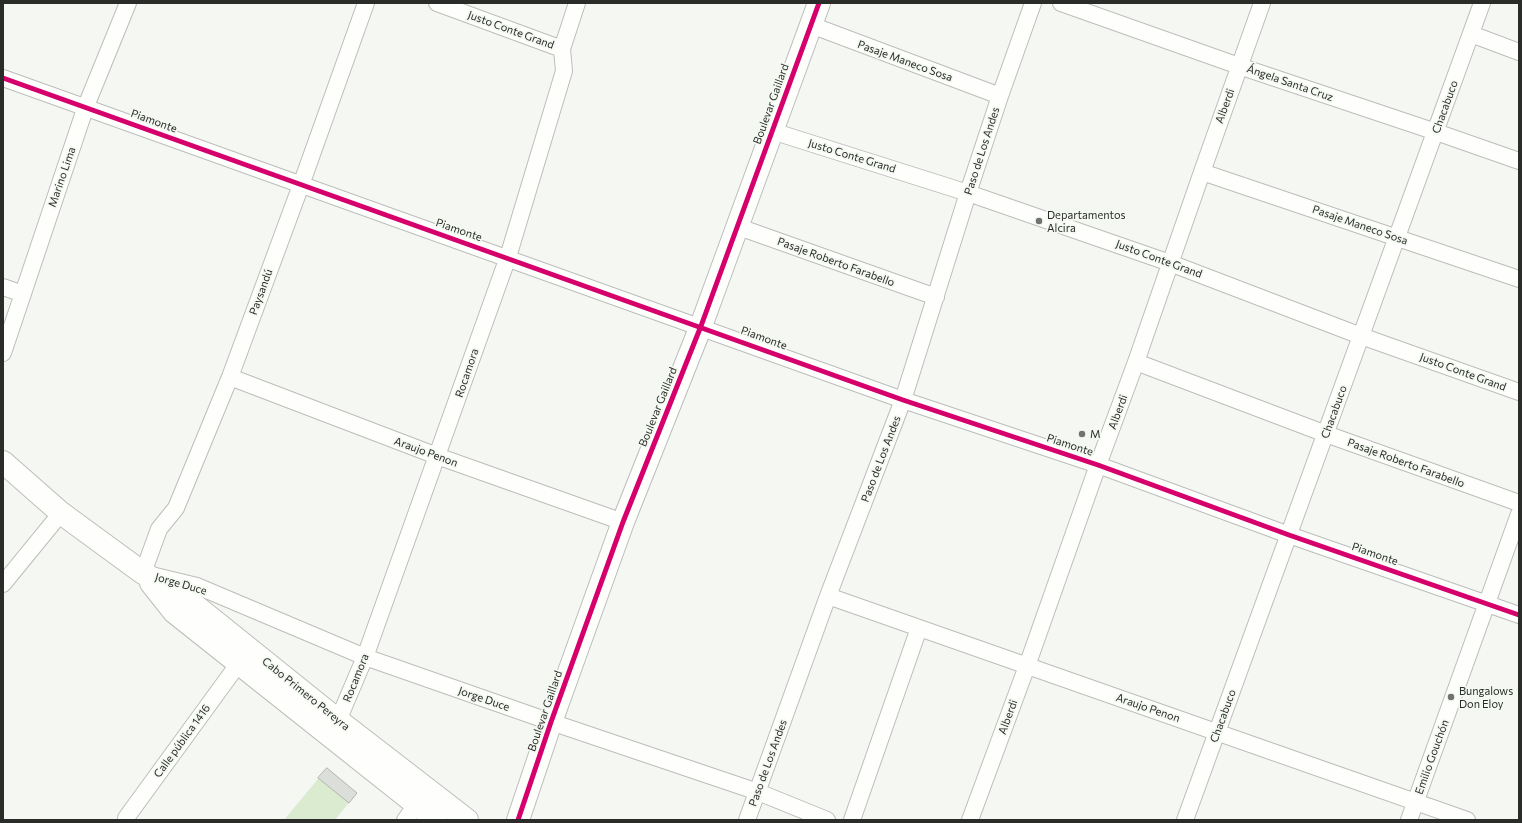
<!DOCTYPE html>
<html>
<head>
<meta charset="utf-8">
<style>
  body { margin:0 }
  #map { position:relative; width:1522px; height:823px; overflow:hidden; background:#f5f7f3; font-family:Commissioner,sans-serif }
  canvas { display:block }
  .frame { position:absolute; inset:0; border:4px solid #2a2c29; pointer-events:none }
</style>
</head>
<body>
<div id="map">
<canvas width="1522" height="823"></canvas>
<div class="frame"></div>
</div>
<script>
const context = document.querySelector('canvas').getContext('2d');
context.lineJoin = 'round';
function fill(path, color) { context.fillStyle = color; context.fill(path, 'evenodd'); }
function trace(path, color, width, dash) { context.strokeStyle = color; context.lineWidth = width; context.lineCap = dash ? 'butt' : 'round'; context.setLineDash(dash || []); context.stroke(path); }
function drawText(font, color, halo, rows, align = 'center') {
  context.font = font + ' Commissioner,sans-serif'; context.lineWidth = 3.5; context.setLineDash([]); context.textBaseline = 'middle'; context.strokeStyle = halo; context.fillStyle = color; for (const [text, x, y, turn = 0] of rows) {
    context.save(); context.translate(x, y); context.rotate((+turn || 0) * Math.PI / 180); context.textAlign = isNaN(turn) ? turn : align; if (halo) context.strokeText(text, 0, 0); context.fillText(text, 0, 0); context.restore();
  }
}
fill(new Path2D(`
  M327 768 357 793 335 820H284Z`), '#daebd0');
const building = new Path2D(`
  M327 768 357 793 349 803 318 778Z`);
fill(building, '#dcdeda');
trace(building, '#b2b4b0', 1);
const street = new Path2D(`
  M366 3 301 185 230 377 176 508 159 529 143 573 197 586 365 657 551 722 758 792 827 820
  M437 3 562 49
  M1061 3 1239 66 1436 132 1519 161
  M811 25 1000 96
  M1471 34 1519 52
  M3 78 903 400 1098 465 1289 535 1519 615
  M772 131 968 193 1170 263 1361 336 1519 392
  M1202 172 1519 279
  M736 226 936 297
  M3 287 23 294
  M3 353 86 106 128 3
  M1136 362 1326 434 1519 503
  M230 377 437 456 623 522
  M3 584 61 513
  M828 596 1467 820
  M334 730 365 657 508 257 564 71 562 49 577 3
  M126 820V818L239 663
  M405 820 416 805
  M747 820 828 596 903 400 968 193 1000 96 1033 3
  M852 820 919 628
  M970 820 1027 666 1098 465 1136 362 1202 172 1262 3
  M1185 820 1482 3
  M1409 820 1519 514`);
const secondary = new Path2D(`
  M3 462 61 513 143 573 186 598 339 721 467 820
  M151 583 174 612 436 820
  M518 820 551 722 623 522 701 326 819 3`);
trace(street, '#bcbeba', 18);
trace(secondary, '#bcbeba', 24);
trace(street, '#fefefd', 16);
trace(secondary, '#fefefd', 22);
trace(new Path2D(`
  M3 78 903 400 1098 465 1289 535 1519 615
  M518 820 551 722 623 522 701 326 819 3`), '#d6006c', 5);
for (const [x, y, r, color] of [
  [1039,221,4,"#717370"],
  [1082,434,4,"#717370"],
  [1451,697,4,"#717370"]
]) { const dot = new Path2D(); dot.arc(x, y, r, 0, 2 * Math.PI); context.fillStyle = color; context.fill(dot); trace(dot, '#f4f9f1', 1.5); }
drawText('11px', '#2a2c29', '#f4f9f1', [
  ["Justo Conte Grand",511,30,20],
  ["Pasaje Maneco Sosa",905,61,20],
  ["Ángela Santa Cruz",1290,83,19],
  ["Boulevar Gaillard",771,104,-70],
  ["Alberdi",1225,106,-70],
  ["Chacabuco",1445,107,-70],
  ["Piamonte",154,121,20],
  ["Paso de Los Andes",982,151,-72],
  ["Justo Conte Grand",852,156,17],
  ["Marino Lima",62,177,-71],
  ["Pasaje Maneco Sosa",1360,225,19],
  ["Piamonte",459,230,19],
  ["Justo Conte Grand",1159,259,20],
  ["Pasaje Roberto Farabello",836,262,20],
  ["Paysandú",261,292,-70],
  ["Piamonte",764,338,20],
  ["Justo Conte Grand",1463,372,20],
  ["Rocamora",467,373,-71],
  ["Boulevar Gaillard",658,407,-68],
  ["Alberdi",1118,412,-70],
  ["Chacabuco",1334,412,-70],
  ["Piamonte",1070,445,18],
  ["Araujo Penon",426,452,20],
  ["Paso de Los Andes",881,459,-69],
  ["Pasaje Roberto Farabello",1406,463,20],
  ["Piamonte",1375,554,19],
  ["Jorge Duce",181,584,16],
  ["Rocamora",356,678,-68],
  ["Cabo Primero Pereyra",306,694,39],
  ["Jorge Duce",484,699,19],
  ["Araujo Penon",1148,708,19],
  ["Boulevar Gaillard",545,711,-71],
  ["Chacabuco",1223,716,-70],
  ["Alberdi",1008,717,-70],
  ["Calle pública 1416",182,741,-54],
  ["Emilio Gouchón",1432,757,-70],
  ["Paso de Los Andes",768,763,-70]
]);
drawText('11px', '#2a2c29', '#f4f9f1', [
  ["Departamentos",1047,215],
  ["Alcira",1047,228],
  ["M",1090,434],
  ["Bungalows",1459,691],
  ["Don Eloy",1459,704]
], 'left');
</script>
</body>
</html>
